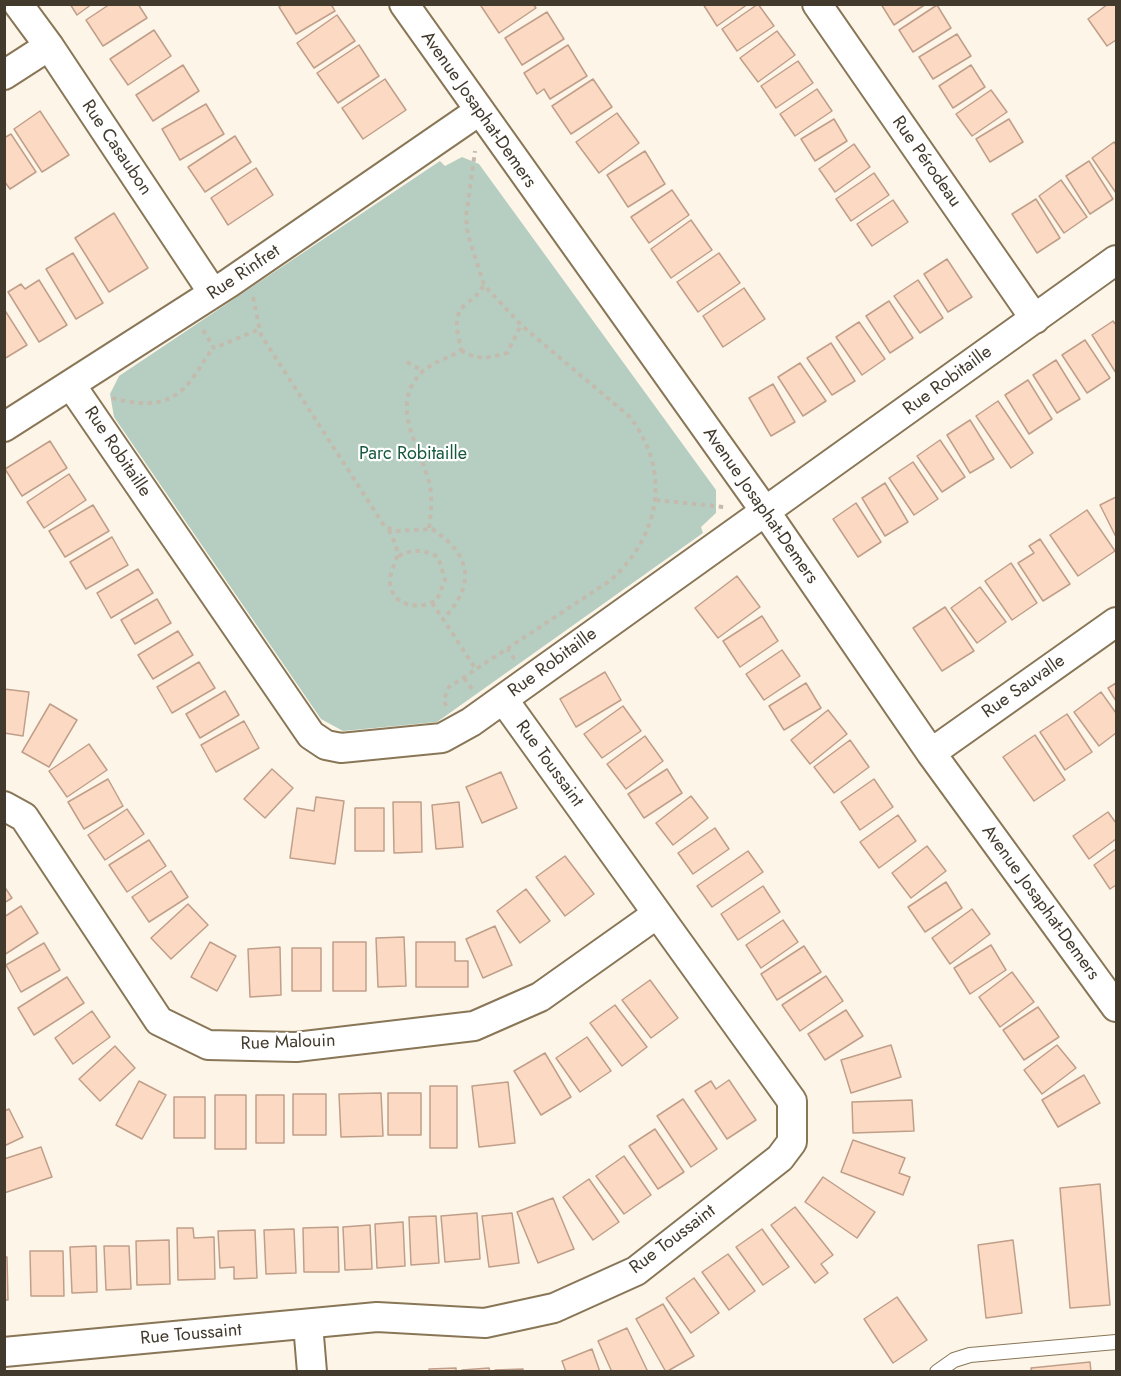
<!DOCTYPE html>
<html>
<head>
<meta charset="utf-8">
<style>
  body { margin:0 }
  #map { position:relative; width:1121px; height:1376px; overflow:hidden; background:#fdf5e7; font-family:Jost,sans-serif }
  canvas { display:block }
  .frame { position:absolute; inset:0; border:6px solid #423a2d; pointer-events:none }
</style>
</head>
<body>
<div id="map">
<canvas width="1121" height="1376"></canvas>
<div class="frame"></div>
</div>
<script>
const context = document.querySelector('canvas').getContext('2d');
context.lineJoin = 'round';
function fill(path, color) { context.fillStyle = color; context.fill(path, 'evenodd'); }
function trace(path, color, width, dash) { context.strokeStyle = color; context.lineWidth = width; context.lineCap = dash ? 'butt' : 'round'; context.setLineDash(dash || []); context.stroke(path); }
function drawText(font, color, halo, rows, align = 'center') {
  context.font = font + ' Jost,sans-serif'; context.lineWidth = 4.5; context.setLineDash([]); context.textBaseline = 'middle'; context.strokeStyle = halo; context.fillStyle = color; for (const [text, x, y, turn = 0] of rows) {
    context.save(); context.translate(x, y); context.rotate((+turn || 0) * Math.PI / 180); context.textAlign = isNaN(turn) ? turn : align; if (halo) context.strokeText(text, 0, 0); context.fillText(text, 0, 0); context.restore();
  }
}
fill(new Path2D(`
  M462 157 479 164 716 490V513L701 527 703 533 437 722 343 731 321 719 114 417 110 394 119 376 440 161 445 166Z`), '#b6cec1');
const building = new Path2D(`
  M70 4H92L77 15Z
  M110 4H138L147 18 103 46 86 20Z
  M283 4H331L335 11 296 34 279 7Z
  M483 4H533L536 8 499 33 481 6Z
  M703 4H748L717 26Z
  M758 4 774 26 737 51 722 29Z
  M881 4H926L894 25Z
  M1108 4H1116V40L1107 46 1088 19Z
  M937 5 951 28 913 52 899 30Z
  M547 12 564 39 522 65 505 38Z
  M337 15 355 41 314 68 297 43Z
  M154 30 171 56 128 85 110 59Z
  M777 31 795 55 758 82 740 58Z
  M957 34 971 56 933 79 919 57Z
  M359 45 379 76 338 103 317 73Z
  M568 45 587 76 550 99 544 89 537 94 524 73Z
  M798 61 813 83 776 108 761 86Z
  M183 65 199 91 153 121 136 95Z
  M971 65 985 87 953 108 939 86Z
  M385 79 406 110 363 139 342 108Z
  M593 79 612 107 571 134 552 106Z
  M817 89 832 111 795 136 780 114Z
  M991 90 1007 112 972 136 956 114Z
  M206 104 224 134 180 160 162 129Z
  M40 111 69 155 42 172 14 129Z
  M617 113 639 143 599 173 576 142Z
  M834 119 847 141 815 161 801 139Z
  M1009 119 1023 142 990 162 976 139Z
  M11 134 36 172 10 189 4 181V138Z
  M235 136 251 162 205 192 188 167Z
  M1114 142 1116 145V193L1092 158Z
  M854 144 870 167 835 192 819 169Z
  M645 151 665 184 628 207 607 175Z
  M1089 161 1113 199 1090 214 1066 176Z
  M256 168 273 195 228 225 211 198Z
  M874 173 889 195 851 221 836 199Z
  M1061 180 1087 217 1064 233 1039 196Z
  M672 190 689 215 649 243 631 217Z
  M1036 199 1060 238 1037 253 1012 214Z
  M893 200 908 222 872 246 857 224Z
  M114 213 148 268 109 292 75 238Z
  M691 220 712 250 671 278 651 249Z
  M73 253 103 303 76 319 46 269Z
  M719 253 740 283 698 312 677 282Z
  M947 259 972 297 948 312 924 274Z
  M39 280 67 325 39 342 8 292 21 284 25 289Z
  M918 280 943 318 920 333 894 296Z
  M744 288 765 319 723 347 703 316Z
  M889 301 913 338 890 353 866 316Z
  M4 309 27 345 4 359Z
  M1113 321 1116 325V373L1092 335Z
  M859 322 885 359 862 375 836 337Z
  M1085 340 1110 378 1087 393 1062 355Z
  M831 343 855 381 832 395 807 358Z
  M1056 360 1080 399 1057 413 1033 375Z
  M800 363 826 401 803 416 778 377Z
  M1028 380 1052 419 1029 434 1005 395Z
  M773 384 795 422 771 436 749 398Z
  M998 401 1033 453 1011 468 976 416Z
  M970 420 994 459 970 473 947 435Z
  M940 440 965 477 942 492 917 456Z
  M50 441 67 468 22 496 5 469Z
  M913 462 938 499 914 515 889 478Z
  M69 474 86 500 44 528 27 502Z
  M885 483 908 522 885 536 862 498Z
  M1116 497V537L1100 505Z
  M856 503 881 542 858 557 833 519Z
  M93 505 109 531 65 557 49 531Z
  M1087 510 1115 551 1078 576 1050 535Z
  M112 537 128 565 86 589 70 562Z
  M1040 539 1070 584 1043 601 1018 563 1034 553 1029 546Z
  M1011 563 1037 603 1012 620 985 581Z
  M138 569 153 593 111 618 97 593Z
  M737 576 760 607 718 638 695 608Z
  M980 587 1006 622 977 643 951 608Z
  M157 599 171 623 135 644 121 620Z
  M945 607 974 651 942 671 913 628Z
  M762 616 778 641 740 667 723 641Z
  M178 631 193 655 153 679 138 655Z
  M782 650 800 676 764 700 746 674Z
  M199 662 215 688 172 713 157 687Z
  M605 672 621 700 576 727 560 699Z
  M806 683 821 708 784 730 769 706Z
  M1116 683V701L1108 688Z
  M4 689 29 692 23 736 4 733Z
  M225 691 239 715 200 738 186 714Z
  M1101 692 1116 713V733L1099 746 1074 712Z
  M50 704 77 720 49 767 22 752Z
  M623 706 641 731 602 758 584 734Z
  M828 710 847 734 810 764 791 740Z
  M1067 714 1092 752 1065 770 1040 732Z
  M244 721 259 748 216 772 201 745Z
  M1035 735 1065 780 1034 801 1003 757Z
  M645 736 663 761 626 789 607 764Z
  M850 740 869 767 834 793 814 767Z
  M89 744 107 770 67 797 49 771Z
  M272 769 293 788 265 818 244 799Z
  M667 769 682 793 644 818 628 794Z
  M501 772 517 808 482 823 466 787Z
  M108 779 123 806 84 829 68 802Z
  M874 779 893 807 860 830 841 802Z
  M691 796 708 818 673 845 656 823Z
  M316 797 344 801 335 864 290 858 297 808 314 811Z
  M393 802H421L422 852 394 853Z
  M459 802 463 847 436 849 432 805Z
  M355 808H384V851H355Z
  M127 809 144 834 105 860 88 835Z
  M1108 812 1116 823V839L1089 859 1073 836Z
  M898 815 916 841 879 868 860 842Z
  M715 828 729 849 693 874 678 853Z
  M149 840 166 866 127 892 109 865Z
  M927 846 946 871 911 898 892 873Z
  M1116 849V885L1110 889 1094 865Z
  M748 851 763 872 712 907 697 886Z
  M565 856 594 894 565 916 536 877Z
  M171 871 188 897 149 922 132 897Z
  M946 882 962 908 925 932 908 907Z
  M4 886 12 898 4 903Z
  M763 886 780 912 738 940 721 914Z
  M526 889 550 921 520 943 497 911Z
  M188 904 208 925 171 959 151 938Z
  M21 906 38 933 4 955V917Z
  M972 909 990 934 950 964 932 938Z
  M783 920 798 942 761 968 746 945Z
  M495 926 512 965 483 978 466 939Z
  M404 937 406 986 378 987 376 938Z
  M210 942 236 956 217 991 191 977Z
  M333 942H366V991H333Z
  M416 942H455V961H468V987H416Z
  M44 943 60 970 21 992 6 965Z
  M991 945 1006 970 970 994 954 968Z
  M804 946 821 972 777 1000 761 974Z
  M280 947 281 995 250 997 248 949Z
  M292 948H321V991H292Z
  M1012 972 1034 1002 1000 1027 979 997Z
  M826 976 843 1001 800 1031 782 1005Z
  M67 977 84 1003 34 1035 18 1008Z
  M650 980 678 1018 651 1038 622 1000Z
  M615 1005 647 1047 622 1066 590 1023Z
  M1038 1007 1059 1037 1024 1060 1003 1030Z
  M846 1010 863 1036 825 1060 808 1034Z
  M92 1011 110 1037 73 1064 55 1038Z
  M587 1037 611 1071 580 1092 556 1058Z
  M891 1045 901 1077 851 1093 841 1060Z
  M1057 1045 1076 1068 1042 1094 1024 1070Z
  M115 1046 135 1068 100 1101 79 1079Z
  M545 1053 571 1097 541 1115 514 1071Z
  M1084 1075 1100 1103 1058 1127 1042 1100Z
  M729 1080 756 1120 727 1139 695 1091 711 1081 716 1089Z
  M139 1081 166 1095 142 1139 116 1125Z
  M508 1082 515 1143 479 1147 472 1086Z
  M430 1086H457V1148H430Z
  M381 1093 383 1136 341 1137 339 1094Z
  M388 1093H421V1135H388Z
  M293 1094H326V1135H293Z
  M215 1095H246V1149H215Z
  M256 1095H284V1143H256Z
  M174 1097H205V1138H174Z
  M683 1099 717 1149 691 1167 657 1116Z
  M912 1100 914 1131 853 1133 852 1102Z
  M9 1109 23 1137 4 1146V1111Z
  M655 1129 684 1172 658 1189 629 1146Z
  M853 1140 905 1158 899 1173 910 1177 903 1195 841 1172Z
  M41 1147 52 1177 4 1193V1159Z
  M624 1156 651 1195 624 1214 596 1176Z
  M823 1177 875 1212 857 1238 805 1202Z
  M589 1179 619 1222 593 1240 563 1197Z
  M1100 1184 1110 1305 1070 1308 1060 1188Z
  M553 1198 574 1249 538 1263 517 1212Z
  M795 1207 833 1255 821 1264 828 1273 815 1283 771 1225Z
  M477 1213 480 1259 445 1262 441 1216Z
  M512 1213 519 1263 489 1267 482 1216Z
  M436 1216 439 1263 411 1265 409 1217Z
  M403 1222 405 1266 377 1268 375 1224Z
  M370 1225 372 1269 345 1270 343 1227Z
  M338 1227 339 1272H304L303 1228Z
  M177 1228H193L194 1238 214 1237 215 1279 178 1280Z
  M294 1229 296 1273 266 1274 264 1230Z
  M762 1229 789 1267 763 1285 736 1247Z
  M255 1230 257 1278 234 1279V1267L220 1268 218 1231Z
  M169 1240 170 1284 137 1285 136 1241Z
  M1013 1240 1022 1313 986 1318 978 1245Z
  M96 1246 97 1292 72 1293 70 1247Z
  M104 1246H129L131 1289 106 1290Z
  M30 1251H63L64 1296H31Z
  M728 1254 755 1291 729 1310 702 1272Z
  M4 1257H7L8 1300H4Z
  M694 1278 719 1313 691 1333 666 1298Z
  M897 1297 927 1340 893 1363 864 1319Z
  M663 1304 694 1356 666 1372 636 1319Z
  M627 1328 648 1372H612L598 1341Z
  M592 1349 600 1372H566L562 1361Z
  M1090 1362 1091 1372H1032L1031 1368Z
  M456 1368V1372H429V1369Z
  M489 1368 490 1372H462V1370Z
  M523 1369V1372H496L495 1370Z`);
fill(building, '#fcd9c2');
trace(building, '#c09f8a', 1.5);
const lane = new Path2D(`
  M937 1372 954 1360 970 1355 1116 1342`);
const street = new Path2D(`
  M18 4 49 46 213 293
  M404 4 765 511 931 753 1116 1007
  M817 4 1035 319
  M4 75 49 46
  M71 385 311 735 326 745 341 748 442 738 471 722 1116 260
  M4 427 229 283 479 111
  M931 753 1116 622
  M4 806 24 817 159 1021 208 1045 296 1047 474 1026 540 997 657 914
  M308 1324 312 1372
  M4 1352 377 1317 485 1323 554 1308 636 1271 780 1158 792 1142V1101L503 699`);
trace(lane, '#887657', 16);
trace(street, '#887657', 32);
trace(new Path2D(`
  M253 297 261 335 385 527 398 531 432 529C472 555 476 585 443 619L475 668
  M203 330 214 348 260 329
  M461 350C477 361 489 358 507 353L521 325
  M407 362 423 371
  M112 398C143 406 171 408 192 379 200 369 205 357 214 348
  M656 500 724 507
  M429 528C431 513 433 497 429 482 420 447 389 406 421 373 433 361 448 359 461 350 459 336 451 317 465 305 473 298 478 295 484 285
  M389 530C392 537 397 545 397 553 397 562 390 571 390 581 390 606 419 611 437 600L445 580 438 557C424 549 411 549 397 557
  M432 603 443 619
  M507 648 515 660
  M464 678 472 689
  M446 706 444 699 449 687 611 580C660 535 672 472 630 417L521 325 484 285 468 235 466 217 475 151`), '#c3bbae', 4, [4.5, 4.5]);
trace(lane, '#fff', 14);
trace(street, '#fff', 28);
drawText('18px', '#423a2d', '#fff', [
  ["Avenue Josaphat-Demers",478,110,55],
  ["Rue Casaubon",116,148,56],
  ["Rue Pérodeau",926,162,55],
  ["Rue Rinfret",244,273,-34],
  ["Rue Robitaille",948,381,-36],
  ["Rue Robitaille",117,452,56],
  ["Avenue Josaphat-Demers",760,506,55],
  ["Rue Robitaille",553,663,-36],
  ["Rue Sauvalle",1024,687,-35],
  ["Rue Toussaint",549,764,54],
  ["Avenue Josaphat-Demers",1040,903,54],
  ["Rue Malouin",288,1043,-2],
  ["Rue Toussaint",673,1240,-37],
  ["Rue Toussaint",191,1335,-5]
]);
drawText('18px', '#16593e', '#fff', [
  ["Parc Robitaille",413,455]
]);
</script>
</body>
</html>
